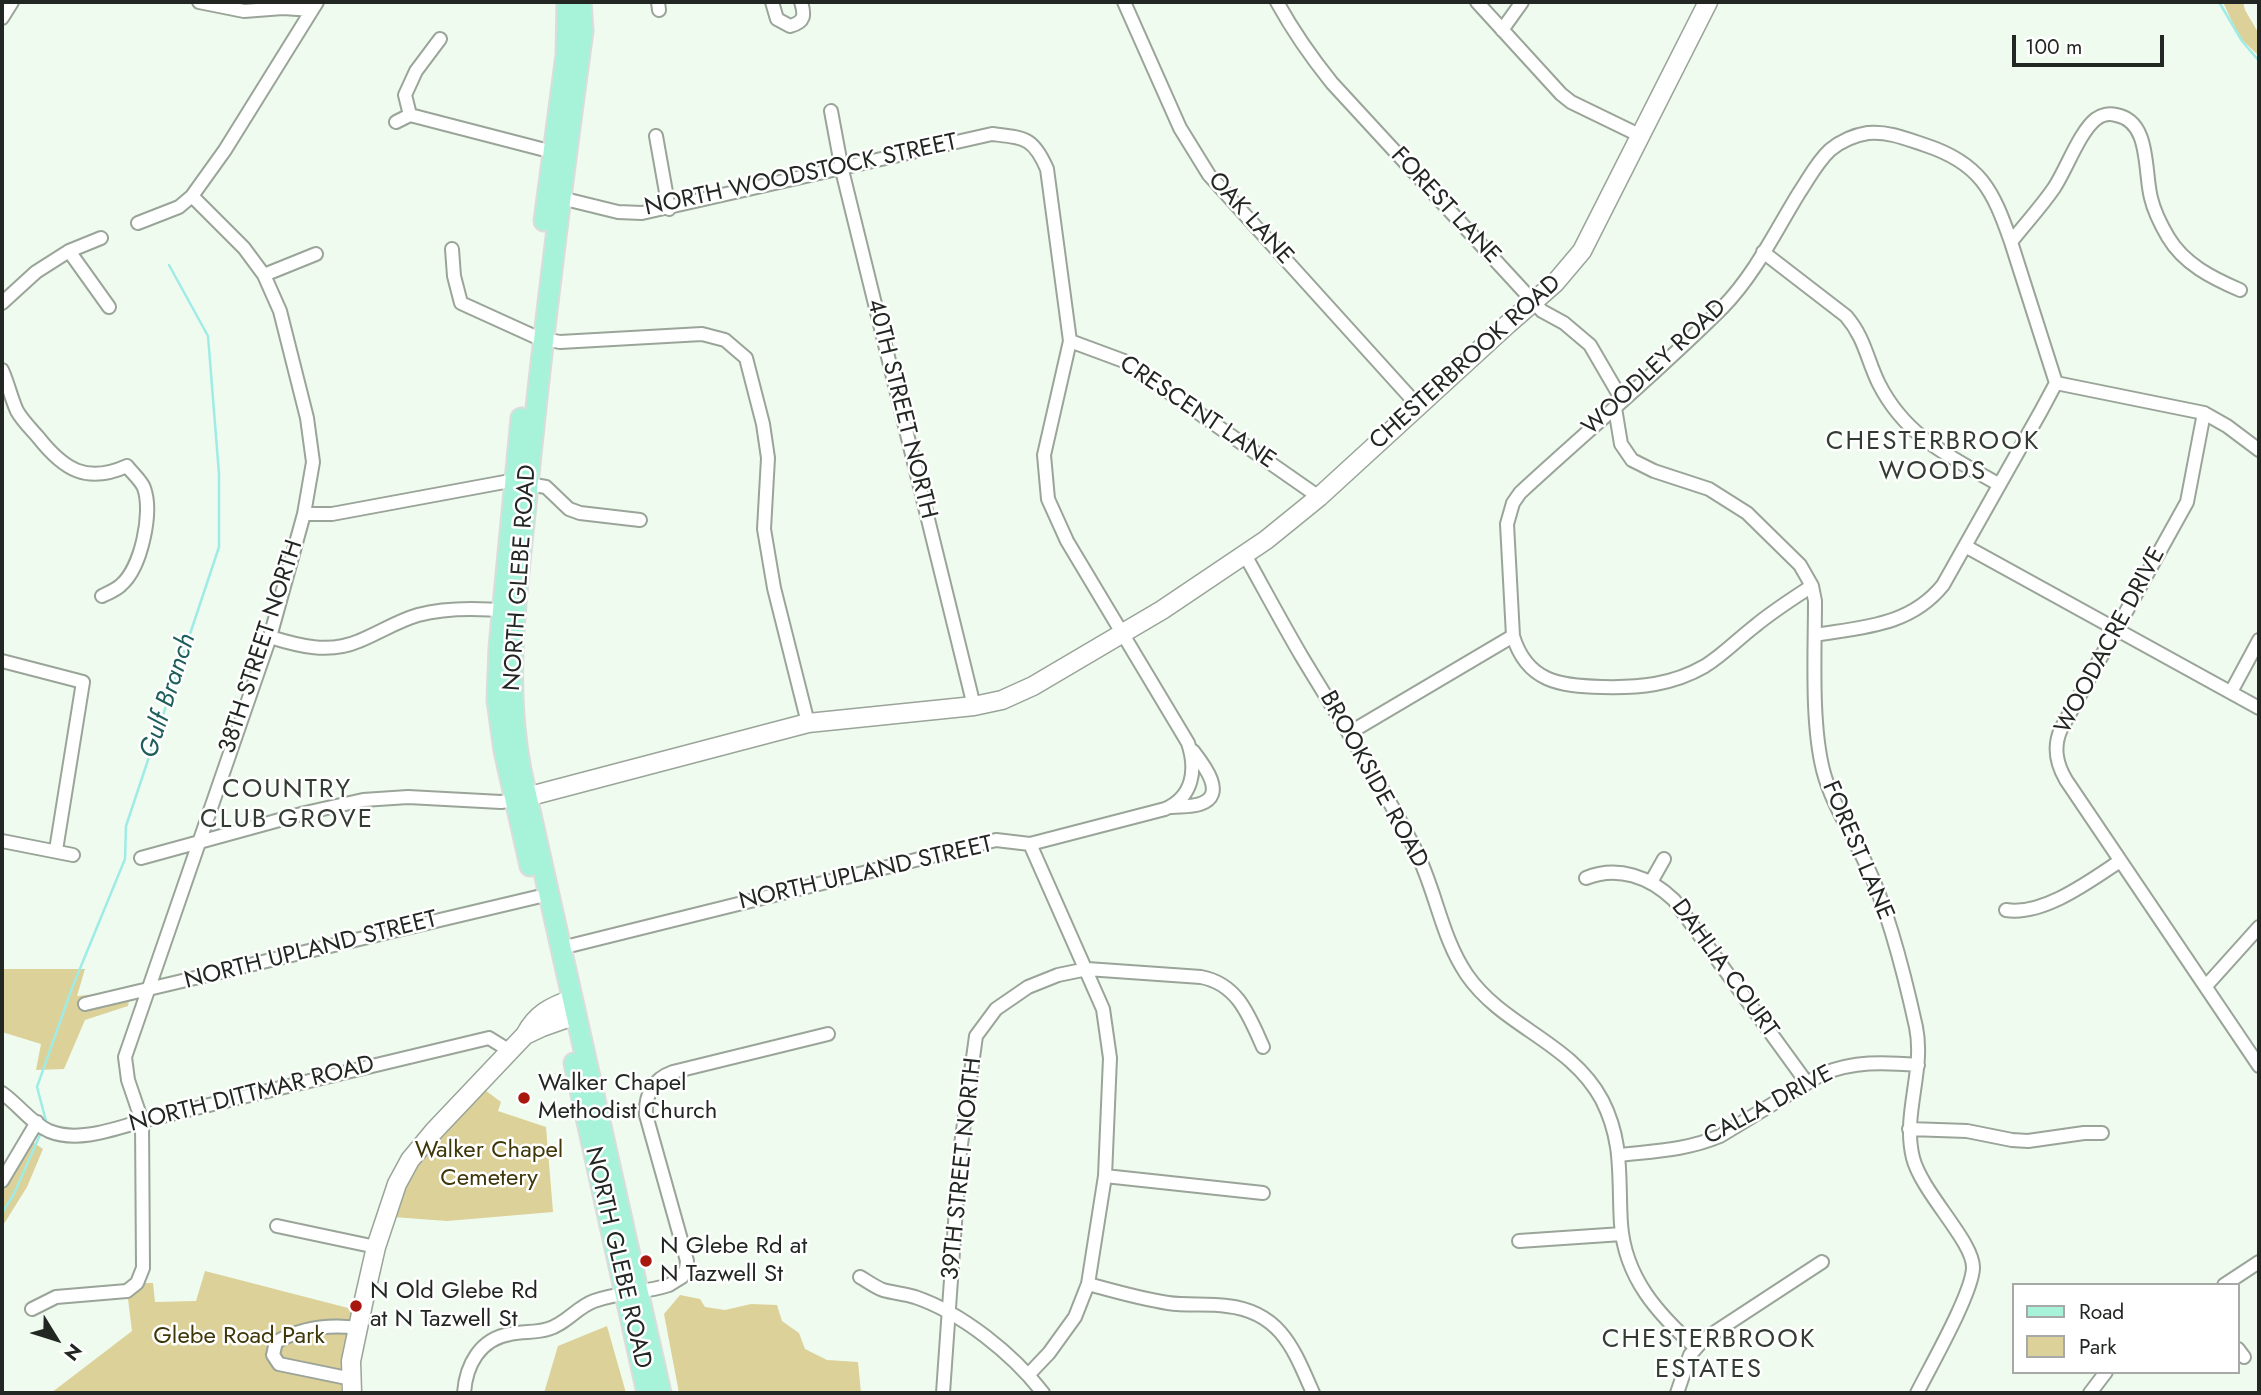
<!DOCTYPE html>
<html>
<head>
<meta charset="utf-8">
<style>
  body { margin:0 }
  #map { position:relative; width:2261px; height:1395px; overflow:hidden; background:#effbef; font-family:Jost,sans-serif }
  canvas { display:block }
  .frame { position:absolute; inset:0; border:4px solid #232723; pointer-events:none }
  .legend { position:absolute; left:2012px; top:1283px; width:228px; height:91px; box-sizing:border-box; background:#fff; border:2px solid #a7a9a7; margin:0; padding:9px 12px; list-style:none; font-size:21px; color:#232723 }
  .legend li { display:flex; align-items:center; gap:14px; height:35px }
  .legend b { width:35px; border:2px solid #a7a9a7 }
  .north { position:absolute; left:21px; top:1304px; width:70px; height:70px; -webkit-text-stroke:5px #fff; paint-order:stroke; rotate:128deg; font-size:19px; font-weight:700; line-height:28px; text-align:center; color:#232723 }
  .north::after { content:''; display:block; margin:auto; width:24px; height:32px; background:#232723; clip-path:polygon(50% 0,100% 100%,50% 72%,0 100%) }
  .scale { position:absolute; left:2012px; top:35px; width:152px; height:32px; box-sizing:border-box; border:4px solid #232723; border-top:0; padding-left:9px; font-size:21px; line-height:24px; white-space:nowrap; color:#232723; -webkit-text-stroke:5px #fff; paint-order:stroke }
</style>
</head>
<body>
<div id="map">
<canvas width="2261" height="1395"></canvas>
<div class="frame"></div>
<ul class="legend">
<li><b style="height:9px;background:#a7f3d9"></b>Road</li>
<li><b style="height:19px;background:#dcd199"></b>Park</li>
</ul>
<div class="north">N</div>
<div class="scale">100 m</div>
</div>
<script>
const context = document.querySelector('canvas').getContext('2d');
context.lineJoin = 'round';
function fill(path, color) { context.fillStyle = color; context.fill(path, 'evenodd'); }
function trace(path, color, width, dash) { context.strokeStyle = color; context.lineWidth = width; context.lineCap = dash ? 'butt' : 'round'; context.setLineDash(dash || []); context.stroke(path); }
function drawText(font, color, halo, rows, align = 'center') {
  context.font = font + ' Jost,sans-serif'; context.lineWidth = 5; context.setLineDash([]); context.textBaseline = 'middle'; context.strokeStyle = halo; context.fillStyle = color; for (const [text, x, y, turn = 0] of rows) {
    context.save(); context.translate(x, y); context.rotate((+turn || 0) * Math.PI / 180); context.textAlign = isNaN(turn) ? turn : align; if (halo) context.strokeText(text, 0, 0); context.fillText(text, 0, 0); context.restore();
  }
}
fill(new Path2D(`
  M2223 2H2243L2245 10 2259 34V56L2239 37Z
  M2 969H85L77 996 131 991 128 1006 85 1020 64 1069 36 1070 41 1044 2 1032Z
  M485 1090 501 1102 498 1111 546 1127 553 1212 447 1221 393 1217 407 1180 424 1156Z
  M27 1138 43 1149 27 1187 2 1227V1181Z
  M205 1271 352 1309 341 1359V1393H51L132 1331 127 1291 137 1283H153L155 1302 196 1301Z
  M680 1295 700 1299 705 1307 725 1310 751 1304 777 1305 782 1321 799 1333 805 1349 827 1360 858 1362 861 1393H679L664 1314Z
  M607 1326 626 1393H544L558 1346Z`), '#dcd199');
trace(new Path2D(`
  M2219 2 2242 41 2259 61
  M46 1121 37 1087 72 988 125 859 126 826 219 547V474L208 336 169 265
  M2 1213 13 1196 40 1135`), '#9fece7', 2.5);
const street = new Path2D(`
  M199 2 244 11 283 8 312 10
  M658 2 659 10
  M772 2 777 19 790 26C805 22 805 15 801 2
  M1124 2 1180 128 1209 175 1419 407
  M1277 2C1293 31 1311 57 1332 83L1542 311 1564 323 1590 345 1622 400
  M1477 2 1561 94 1571 102 1639 135
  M2 18 12 2
  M1502 30 1522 2
  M440 39 416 71 405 95 410 115 553 152
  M831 111 842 170 974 706
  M396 122 410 115
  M656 136 669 209
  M561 198 618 212 642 213 992 134C1025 138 1033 137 1047 169L1070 341 1044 455 1048 499 1067 541 1188 743C1197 770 1193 797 1165 809L1030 844 996 840 561 948
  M138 223 179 207 192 196 225 150 317 2
  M452 249 454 276 461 303 538 338 560 342 702 334 725 340 746 358 763 424 768 458 764 529 774 588 808 723
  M69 251 109 307
  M1763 252 1846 316C1865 338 1867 360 1879 384 1906 437 1949 456 1998 484
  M264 275 316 254
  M2 303 36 272 69 251 101 238
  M1070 341 1124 361 1319 497
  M2 370C8 383 11 398 17 411 22 420 31 429 38 437 64 470 87 484 127 466 132 473 141 480 144 488 153 513 141 568 121 585 116 590 108 593 102 596
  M2056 383 2204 413 2227 426 2259 450
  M1615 408 1621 444 1632 460 1654 471 1709 489 1747 513 1800 565 1812 586 1815 601C1815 652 1811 722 1823 770 1832 805 1852 833 1867 866 1889 912 1905 977 1916 1027 1925 1071 1902 1114 1913 1158 1922 1193 1974 1242 1973 1268 1972 1294 1930 1367 1917 1393
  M2204 413 2187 502 2061 729C2053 747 2056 763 2066 780L2259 1066
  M304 514H332L510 481 546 487 569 509 580 513 640 520
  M1965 546 2259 708
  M1245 555C1264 589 1282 623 1302 657 1340 720 1381 783 1415 849 1436 890 1441 937 1467 975 1504 1028 1570 1041 1602 1100 1624 1143 1618 1179 1621 1224 1625 1278 1658 1314 1696 1348
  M1815 635C1863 627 1910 626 1943 585L2041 411 2056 383 2011 242C2025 224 2041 207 2054 188 2066 170 2080 131 2096 119 2101 115 2109 113 2116 115 2151 121 2144 172 2151 198 2154 211 2161 225 2168 237 2184 264 2212 278 2240 290
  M1513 636C1527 682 1560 686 1602 687 1639 688 1672 685 1705 666 1723 655 1738 639 1755 626 1773 611 1792 599 1812 586
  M270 637C299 646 329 654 359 641 379 633 397 621 418 615 448 607 479 608 509 611
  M2 661 83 682 56 850
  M2231 692 2259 640
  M1349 733 1513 636 1507 524 1513 503 1520 493C1587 431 1658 372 1723 307 1755 274 1775 232 1799 193 1809 178 1817 162 1830 150 1841 141 1855 135 1868 133 1888 131 1907 139 1925 145 1980 163 1993 190 2011 242
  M1171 807C1180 806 1191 807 1200 804 1228 795 1203 764 1193 751
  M2 841 73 855
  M141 858 305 813 363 800 408 797 501 802 515 800
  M1586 878C1618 865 1650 877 1674 900L1807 1083
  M1651 882 1664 859
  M2006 910C2043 916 2090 881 2120 861
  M2206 986 2259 927
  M85 1004 537 897
  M2 1093C18 1104 31 1123 49 1131 78 1143 114 1129 142 1121L489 1038 510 1051
  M1909 1129 1967 1131 2012 1140 2028 1141 2084 1133H2102
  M1620 1155C1655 1151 1687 1150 1720 1136L1822 1074C1854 1061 1883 1062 1918 1065
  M1105 1176 1263 1193
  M2 1181 37 1122
  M277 1226 376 1247
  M1519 1241 1622 1234
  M860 1277C867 1281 875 1287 883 1290 894 1293 905 1294 915 1297 962 1313 1013 1354 1043 1393
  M1088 1284C1114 1291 1141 1299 1168 1303 1187 1306 1208 1303 1227 1306 1281 1312 1294 1350 1313 1393
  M2224 1285 2259 1262
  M32 1309 56 1297 127 1291 137 1283 143 1268 142 1121 128 1080 125 1057 270 637 304 514 313 462 307 418 280 311 264 275 244 248 192 196
  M2238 1349 2244 1357
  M1029 1374 1049 1353 1075 1317 1088 1284 1105 1176 1110 1058 1103 1009 1030 844
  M352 1379 279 1364 273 1355 276 1342C301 1328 330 1324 358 1328
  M464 1393C466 1365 480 1339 510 1334 523 1331 536 1333 548 1329 566 1324 577 1307 594 1301 618 1292 645 1293 669 1285L682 1277 686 1269 687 1261 646 1115C645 1095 653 1079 673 1072L828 1034
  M943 1393 960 1152 976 1036 996 1009 1028 987 1058 975 1087 969 1201 977C1238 984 1249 1016 1263 1047
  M1677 1393 1690 1355 1703 1340 1822 1262
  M2090 1393 2106 1372`);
const secondary = new Path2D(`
  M515 800 808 723 974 706 1002 700 1033 686 1162 610 1266 540 1319 497 1508 324 1555 283 1582 251 1708 2
  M525 1035 542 1027 576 1015
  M352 1393 351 1361 363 1304 376 1247 397 1184 410 1160 434 1131 525 1035C536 1014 550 1007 572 999`);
const primary = new Path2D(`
  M581 2 583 31C562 185 542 340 527 495 518 587 503 677 521 770L661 1393
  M544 221 566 55 567 2
  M521 418 499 647 497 700 504 751 530 866
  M574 1063 647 1393`);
trace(street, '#9aa499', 16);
trace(secondary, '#9aa499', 21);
trace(primary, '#dcdcdc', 23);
trace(street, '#fff', 12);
trace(secondary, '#fff', 18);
trace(primary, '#a7f3d9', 19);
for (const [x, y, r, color] of [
  [524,1098,7,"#a9180e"],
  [646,1261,7,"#a9180e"],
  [356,1306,7,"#a9180e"]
]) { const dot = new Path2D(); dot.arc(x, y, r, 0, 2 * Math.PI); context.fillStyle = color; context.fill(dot); trace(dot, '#fff', 2.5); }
drawText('24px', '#232723', '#fff', [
  ["NORTH WOODSTOCK STREET",801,176,-12],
  ["FOREST LANE",1445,206,47],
  ["OAK LANE",1250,219,48],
  ["CHESTERBROOK ROAD",1466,363,-42],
  ["WOODLEY ROAD",1655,368,-43],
  ["40TH STREET NORTH",901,409,76],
  ["CRESCENT LANE",1197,413,34],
  ["NORTH GLEBE ROAD",521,578,-86],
  ["WOODACRE DRIVE",2111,641,-62],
  ["38TH STREET NORTH",262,647,-72],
  ["BROOKSIDE ROAD",1373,780,61],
  ["FOREST LANE",1857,851,67],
  ["NORTH UPLAND STREET",866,874,-13],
  ["NORTH UPLAND STREET",311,951,-14],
  ["DAHLIA COURT",1724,969,54],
  ["NORTH DITTMAR ROAD",252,1095,-14],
  ["CALLA DRIVE",1769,1106,-28],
  ["39TH STREET NORTH",963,1169,-84],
  ["NORTH GLEBE ROAD",617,1258,77]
]);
drawText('24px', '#232723', '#fff', [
  ["Walker Chapel",538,1084],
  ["Methodist Church",538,1112],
  ["N Glebe Rd at",660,1247],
  ["N Tazwell St",660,1275],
  ["N Old Glebe Rd",370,1292],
  ["at N Tazwell St",370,1320]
], 'left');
drawText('24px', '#3f3708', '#fff', [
  ["Walker Chapel",489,1151],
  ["Cemetery",489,1179],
  ["Glebe Road Park",239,1337]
]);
context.letterSpacing = '2px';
drawText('26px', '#333c33', '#fff', [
  ["CHESTERBROOK",1933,443],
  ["WOODS",1933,473],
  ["COUNTRY",287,791],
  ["CLUB GROVE",287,821],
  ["CHESTERBROOK",1709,1341],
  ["ESTATES",1709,1371]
]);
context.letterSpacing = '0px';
drawText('italic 26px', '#1e5e5b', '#fff', [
  ["Gulf Branch",169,696,-72]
]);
</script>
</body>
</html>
